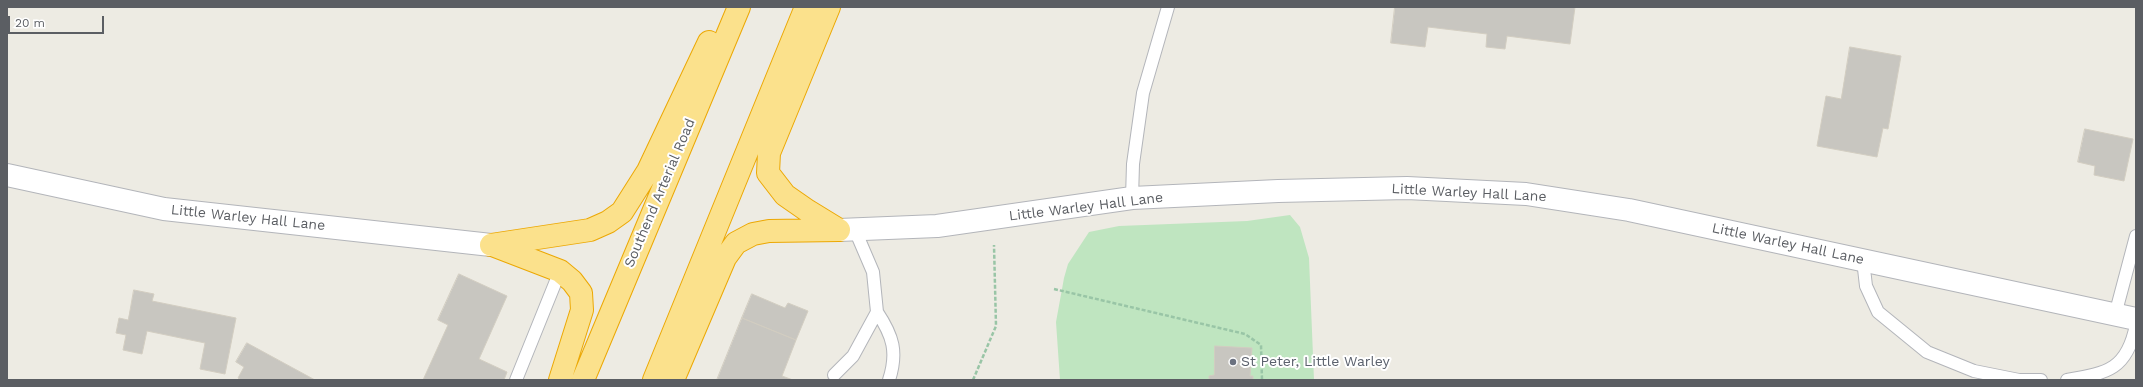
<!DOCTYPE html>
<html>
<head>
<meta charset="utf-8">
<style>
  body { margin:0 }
  #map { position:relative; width:2143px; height:387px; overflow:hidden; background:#edebe3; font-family:"Work Sans",sans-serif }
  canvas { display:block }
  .frame { position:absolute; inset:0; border:8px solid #5b5e63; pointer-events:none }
  .scale { position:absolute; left:8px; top:16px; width:96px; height:18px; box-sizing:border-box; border:2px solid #5b5e63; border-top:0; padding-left:5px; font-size:12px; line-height:14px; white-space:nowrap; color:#5b5e63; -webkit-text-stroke:3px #fff; paint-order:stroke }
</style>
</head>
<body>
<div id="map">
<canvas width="2143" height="387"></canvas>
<div class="frame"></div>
<div class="scale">20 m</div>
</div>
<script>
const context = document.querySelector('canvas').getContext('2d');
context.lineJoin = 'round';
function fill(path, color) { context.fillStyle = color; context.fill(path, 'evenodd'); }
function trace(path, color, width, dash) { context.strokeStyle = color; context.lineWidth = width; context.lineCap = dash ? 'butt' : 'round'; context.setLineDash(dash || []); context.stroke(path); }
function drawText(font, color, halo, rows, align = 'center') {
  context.font = font + ' "Work Sans",sans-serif'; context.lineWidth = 4; context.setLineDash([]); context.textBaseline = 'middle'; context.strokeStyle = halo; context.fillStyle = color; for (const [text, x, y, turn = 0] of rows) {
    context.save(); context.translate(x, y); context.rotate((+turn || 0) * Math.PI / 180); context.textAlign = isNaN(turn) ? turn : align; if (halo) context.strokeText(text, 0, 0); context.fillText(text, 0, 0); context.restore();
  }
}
fill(new Path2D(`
  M1290 215 1300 227 1309 258 1314 380H1060L1056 322 1064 278 1068 264 1089 232 1119 226 1247 221Z`), '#bfe5c0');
const building = new Path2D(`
  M1395 7H1575L1570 44 1507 36 1505 49 1486 47 1487 34 1428 27 1425 47 1391 43Z
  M1850 47 1901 56 1888 129 1883 128 1877 157 1817 146 1826 96 1841 99Z
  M2085 129 2133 139 2124 181 2094 175 2095 166 2078 162Z
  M459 274 507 296 479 359 507 372 504 380H423L448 325 438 320Z
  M134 290 154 294 152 301 236 318 225 374 200 369 205 343 147 331 142 354 123 350 126 335 116 333 119 318 128 320Z
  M752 294 785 308 788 303 808 311 796 340 742 318Z
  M742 318 796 340 782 376 793 380H717Z
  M247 343 315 380H241L238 378 244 367 236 362Z
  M1215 346 1252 348 1250 376H1253V380H1209V376L1214 375Z`);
fill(building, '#c8c6c0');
trace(building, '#d2cdc1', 1);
const lane = new Path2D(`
  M1132 198 1133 164 1143 93 1168 7
  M1863 260 1866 286 1878 312 1927 352 1974 371 2019 380H2041
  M877 312C893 336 898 352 889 380
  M2115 315 2136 236
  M834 375 853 356 877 312 873 272 855 230
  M516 380 560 271
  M2067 380C2107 373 2127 370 2136 325`);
const street = new Path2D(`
  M7 175 164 209 491 245
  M839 230 937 226 1132 198 1278 191 1407 188 1526 194 1629 210 2136 319`);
const highway = new Path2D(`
  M829 7 769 153 768 173 785 195 808 211 839 230
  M491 245 590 230 608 222 622 212 648 171 709 42
  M495 246 560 271 572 281 581 293 582 310 560 380
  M583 380 739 7
  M654 380 806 7
  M673 380 725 258 736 243 753 234 769 231 839 230`);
trace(lane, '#b3b5ba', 14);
trace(street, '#b3b5ba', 24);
trace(highway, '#eca804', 24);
trace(new Path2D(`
  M1054 289 1245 334 1261 345 1262 380
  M973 380 996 326 994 245`), '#99c5a6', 2.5, [4, 2]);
trace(lane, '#fff', 12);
trace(street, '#fff', 22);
trace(highway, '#fbe18c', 22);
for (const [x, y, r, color] of [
  [1233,362,4,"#6b7280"]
]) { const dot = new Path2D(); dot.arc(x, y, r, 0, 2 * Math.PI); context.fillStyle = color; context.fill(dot); trace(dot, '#fff', 1.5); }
drawText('14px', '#5b5e63', '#fff', [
  ["Southend Arterial Road",660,193,-67],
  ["Little Warley Hall Lane",1469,193,3],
  ["Little Warley Hall Lane",1086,207,-7],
  ["Little Warley Hall Lane",248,218,6],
  ["Little Warley Hall Lane",1788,244,12]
]);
drawText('14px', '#5b616d', '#fff', [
  ["St Peter, Little Warley",1241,362]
], 'left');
</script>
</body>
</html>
